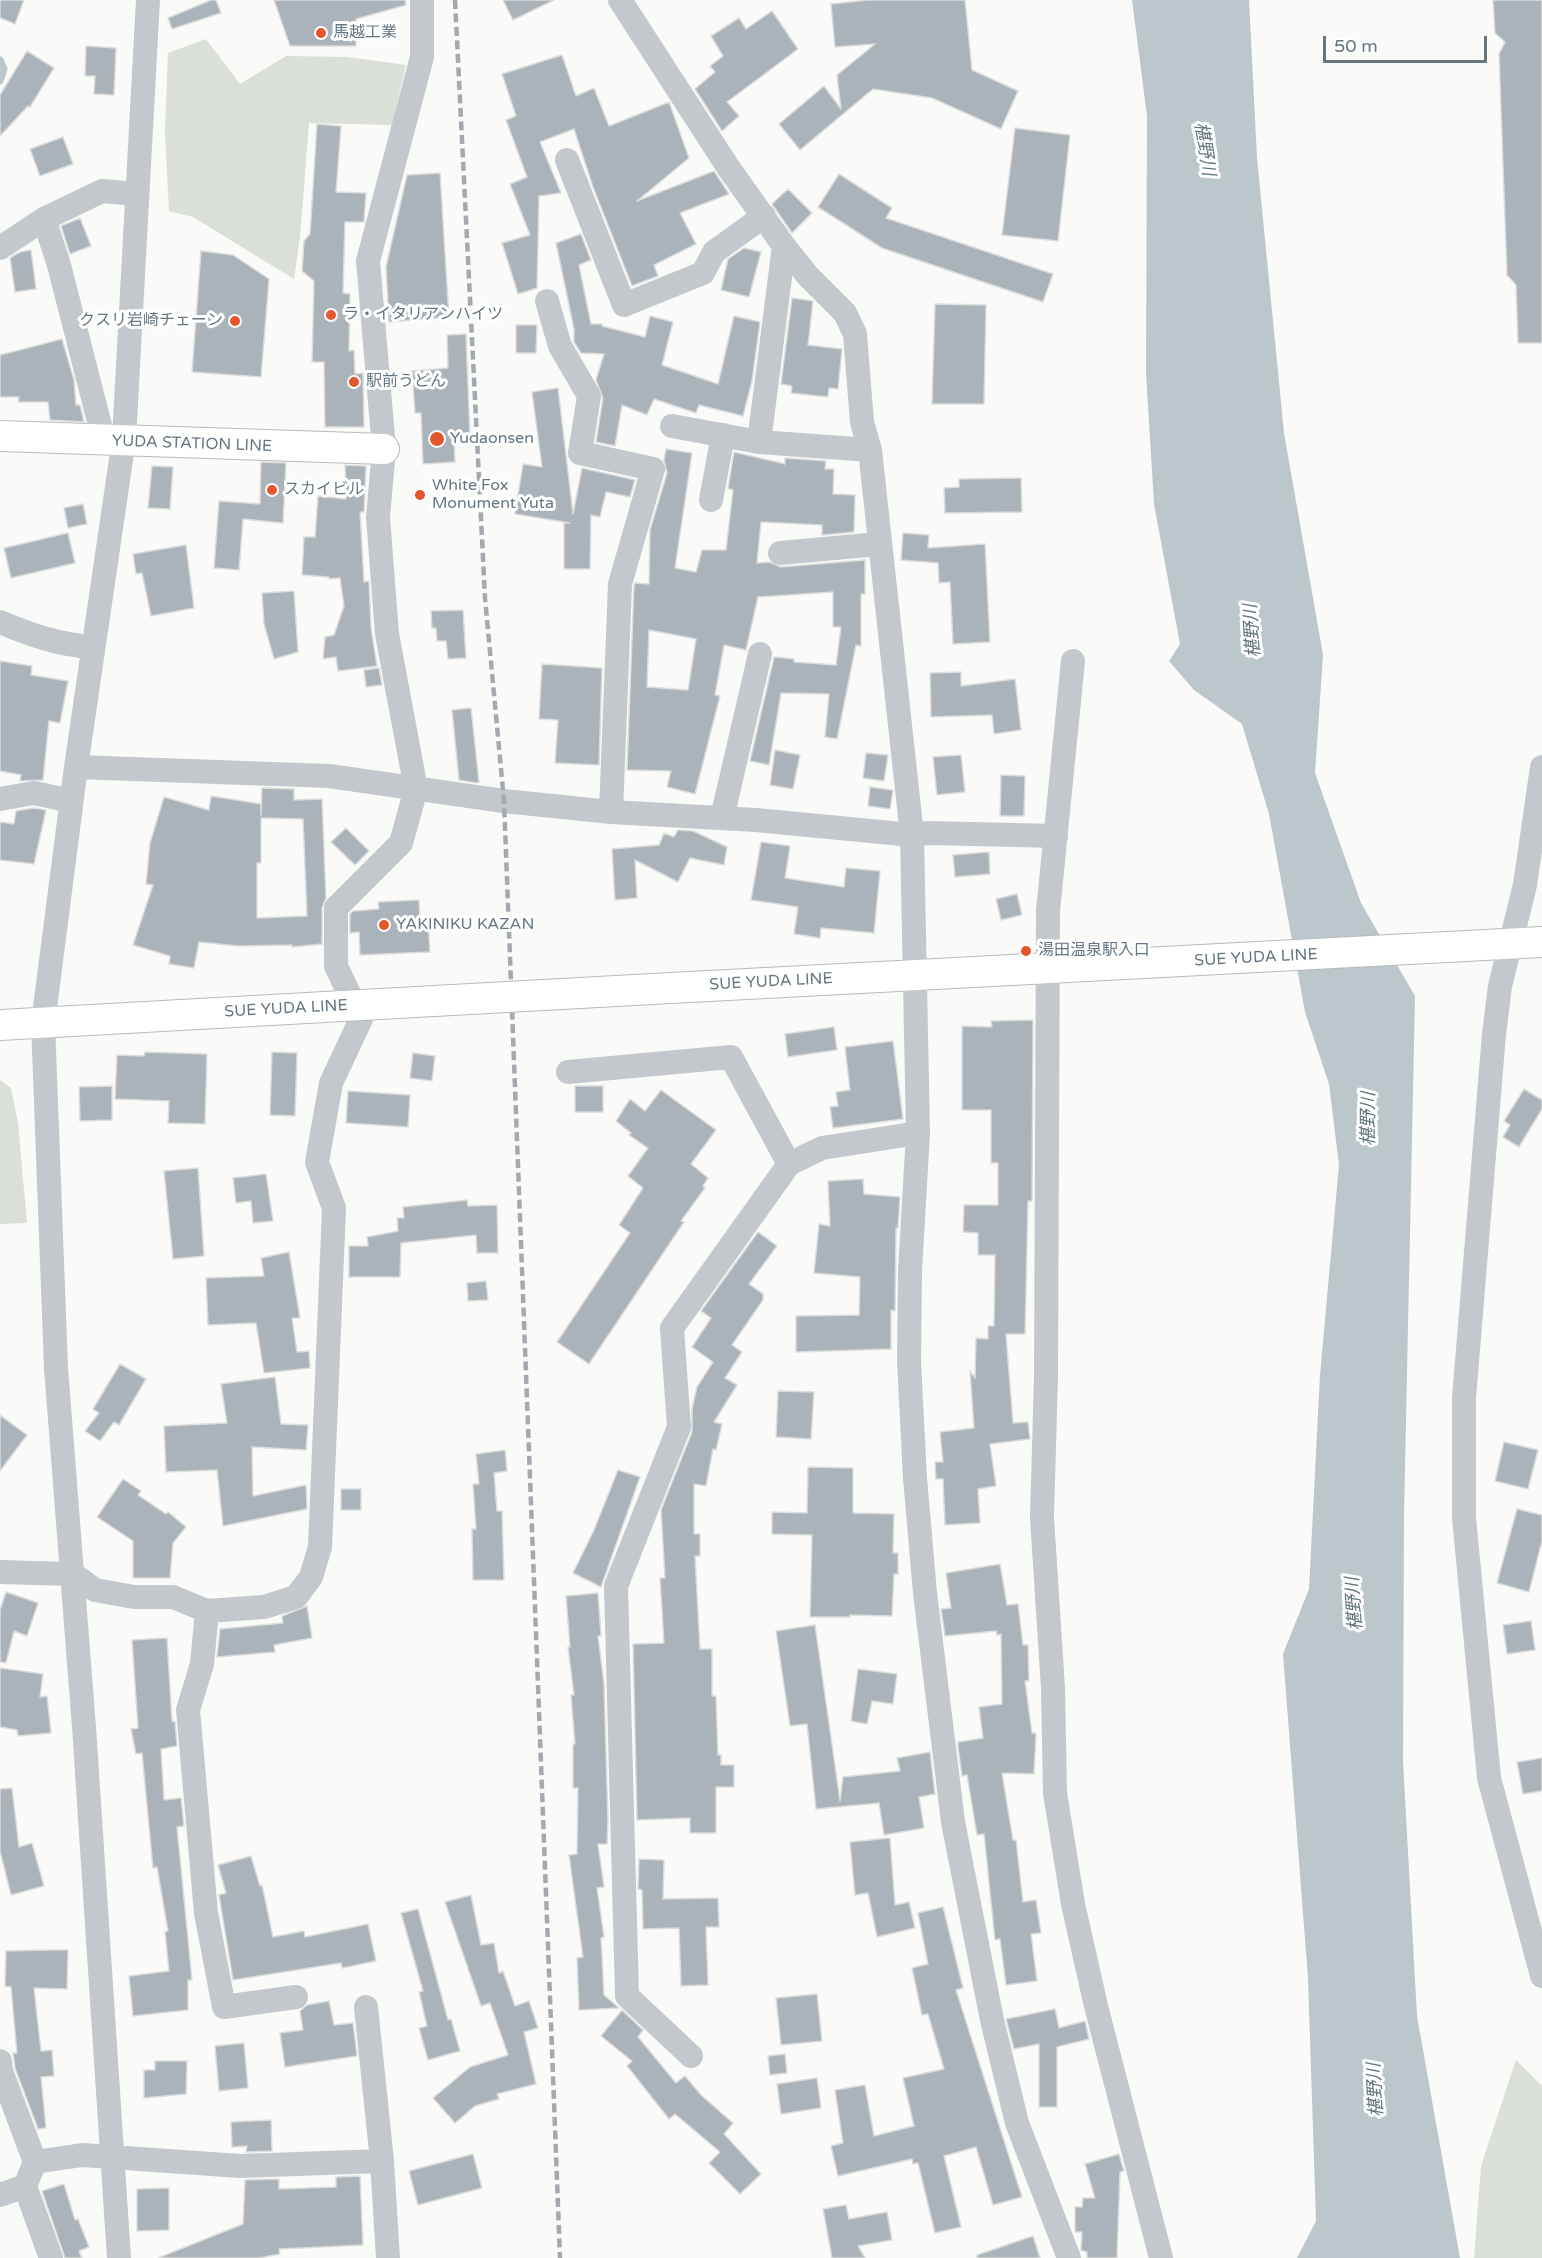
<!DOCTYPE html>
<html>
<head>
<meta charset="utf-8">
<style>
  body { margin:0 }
  #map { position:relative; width:1542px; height:2258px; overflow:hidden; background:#fafaf8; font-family:"Varela Round",sans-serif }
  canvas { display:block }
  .scale { position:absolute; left:1323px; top:36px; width:164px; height:27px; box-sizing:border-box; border:3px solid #657683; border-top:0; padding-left:8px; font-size:18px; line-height:21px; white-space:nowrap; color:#657683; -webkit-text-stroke:4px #fff; paint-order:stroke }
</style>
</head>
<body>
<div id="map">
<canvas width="1542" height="2258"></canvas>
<div class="scale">50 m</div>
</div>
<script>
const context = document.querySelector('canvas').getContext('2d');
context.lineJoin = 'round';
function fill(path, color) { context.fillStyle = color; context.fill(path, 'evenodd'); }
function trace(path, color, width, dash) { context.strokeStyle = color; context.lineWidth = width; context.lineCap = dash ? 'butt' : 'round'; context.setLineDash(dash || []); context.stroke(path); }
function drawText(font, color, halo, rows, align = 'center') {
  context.font = font + ' "Varela Round","Noto Sans JP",sans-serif'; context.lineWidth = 6; context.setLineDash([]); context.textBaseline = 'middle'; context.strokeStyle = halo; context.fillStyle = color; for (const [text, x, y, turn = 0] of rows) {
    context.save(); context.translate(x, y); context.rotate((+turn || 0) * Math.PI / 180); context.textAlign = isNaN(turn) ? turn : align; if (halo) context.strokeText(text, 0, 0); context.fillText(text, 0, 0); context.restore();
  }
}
fill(new Path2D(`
  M206 39 240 84 286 56 347 57 406 65 392 125 309 123 300 237 294 279 193 217 169 211 165 131 168 53Z
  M0 1080 11 1088 18 1123 27 1223 0 1224Z
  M1516 2060 1542 2086V2258H1474L1481 2166Z`), '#dadfd7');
fill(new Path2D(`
  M1132 0H1249L1257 158 1284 433 1323 655 1315 773 1361 903 1415 996 1404 1516 1403 1761 1417 2016 1460 2258H1297L1316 2221 1308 1978 1283 1654 1309 1589 1320 1375 1339 1165 1329 1084 1305 1012 1269 814 1242 724 1194 690 1169 661 1180 644 1154 504 1146 373 1147 116Z`), '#bbc7cb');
trace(new Path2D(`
  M0 60 4 69 0 81`), '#bbc7cb', 7);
const building = new Path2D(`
  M0 0H24L15 24 0 18Z
  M211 0H216L221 13 172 29 168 18Z
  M274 0H405L406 5 356 19V46H290Z
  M503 0H554L513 20Z
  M868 0H965L972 70 1018 91 1001 129 932 98 873 89 800 150 779 124 824 86 841 109 837 75 875 44 835 47 831 4Z
  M1493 0H1542V343H1518L1516 285 1507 275 1499 54 1505 42 1495 33Z
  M772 11 798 49 727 102 739 116 722 131 695 89 715 72 710 66 723 56 711 36 739 18 746 29Z
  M86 46 116 48 114 95 94 94 95 76H85Z
  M27 51 54 68 30 107 28 106 0 136V95Z
  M562 55 576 96 594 88 609 126 669 102 689 158 637 201 714 171 729 194 680 213 696 244 654 265 658 276 632 286 593 187 574 129 540 142 561 193 539 196 537 288 518 294 502 243 530 235 510 184 527 177 506 120 516 116 502 74Z
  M317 124 341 126 336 192 366 193 364 222H345L343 293 350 294 349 351 354 350 355 374 363 373 364 427H325L324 362H312L314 281 302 271 304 241 310 234Z
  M1015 128 1070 135 1058 241 1002 235Z
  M63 137 73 164 40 176 30 149Z
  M440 173 449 317 389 322 386 267 407 175Z
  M839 174 892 208 886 218 1053 274 1043 302 882 248 818 207Z
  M788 189 812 213 792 233 772 204Z
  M80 218 91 246 70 254 61 226Z
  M581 234 591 260 579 265 591 324H602V326L645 337 650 316 673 322 662 365 718 384 734 316 760 322 752 381 743 416 699 405 696 413 654 399 647 415 622 405 615 446 596 442 603 398 596 380 604 354 581 353 574 342V329L556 243Z
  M744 248 761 252 749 297 721 290 728 259Z
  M31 250 36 289 15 292 10 258 20 252Z
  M201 251 233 255 269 279 261 377 192 372Z
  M792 298 813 301 808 345 842 349 838 389 829 388 828 397 791 393 792 386 781 384Z
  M935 304 986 305 984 404H932Z
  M516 325H537L536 353H516Z
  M466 334 470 437 454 438 455 462 423 464 421 413H415L412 371 448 368 447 335Z
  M62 339 74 380 76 405H80L84 422 50 420 48 402H18L19 397H0V355Z
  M558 388 573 514 582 468 635 480 630 497 606 492 600 517 591 515 590 569H564V523H570L515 514 523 464 542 467 532 392Z
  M666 449 692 453 675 568 696 572 702 550H726L733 490 728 488 734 452 785 464V458L826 461 825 469H834L833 494 855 495 854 532 822 535V525L761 522 757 563 769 562 781 567 865 560V594H861V646L856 645 837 739 825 737 829 694 781 693 769 765 750 761 774 657 794 659V662L836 665 841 627H833V592L758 597 746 650 724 645 715 695 720 696 695 794 667 787 671 771 627 770 634 586 635 583 649 584 650 530 667 473 664 460ZM649 630 696 639 688 690 647 687Z
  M261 462 286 463 283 523 243 519 239 570 214 568 219 501 260 504Z
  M345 465 366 466 364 512H360L364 582 369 581 371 628 377 666 338 671 336 657 323 659 325 637 334 635 344 606 340 578 329 579V577L302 575 304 537H315L318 496 346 499Z
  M152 466 173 467 170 509 148 508Z
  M1021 478 1022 512 945 513 944 488 959 487V479Z
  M83 504 87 524 68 528 64 508Z
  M68 533 75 563 11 578 4 548Z
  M903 533 929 535 928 548 985 544 990 642 953 644 950 582 939 583 938 563 901 560Z
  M186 545 194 608 151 616 142 573 136 574 133 554Z
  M294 591 298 652 274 659 264 624 262 593Z
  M463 610 466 658 448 659 446 641H437L436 628H432L431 611Z
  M0 661 32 666 31 675 68 681 60 723 49 721 43 780 20 781 21 775 0 771Z
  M542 664 602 668 599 765 555 763 558 720 539 719Z
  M379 668 382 685 366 687 364 670Z
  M961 672V686L1015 679 1021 730 994 734 992 715 931 717 930 673Z
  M471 708 479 782 477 783 459 780 452 710Z
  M775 750 800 755 793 789 770 785Z
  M866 753 888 755 884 781 863 778Z
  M961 755 965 792 937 795 933 757Z
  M1001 775 1025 776 1024 816H1000Z
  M870 787 893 790 890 809 868 806Z
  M262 788 294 789V800L322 799 326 898 322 908V944L292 947V945L238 946 199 942 194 968 169 964 170 956 133 945 153 885 146 884 150 843 164 797 209 810 211 796 261 804V815ZM261 818 303 819 307 916 257 918V863H261Z
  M34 808 46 810 34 864 0 860V822L14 824 16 811Z
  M346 828 369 851 355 865 331 842Z
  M678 830 693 831 727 847 724 865 690 858 678 882 635 860 637 898 615 900 612 849 659 845 664 833 674 837Z
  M761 842 790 846 785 878 844 887 846 868 880 871 874 933 821 928 820 938 794 934 798 907 751 900Z
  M989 852 990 874 955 877 953 855Z
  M1017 894 1022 915 1001 920 996 899Z
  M419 900 420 922H428L430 952 360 955 359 932 350 933V914L353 911 379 909 378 902Z
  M1033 1020 1032 1201H1028L1025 1334H1006L1013 1423 1028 1422 1030 1439 990 1444 996 1486 978 1489 980 1523 945 1525 943 1479H936L935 1462H943L940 1432 974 1428 970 1371 975 1378 976 1338 988 1339V1326H994L995 1255H978V1233L963 1232 964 1205H998V1163H991V1110H962V1026L992 1027 991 1021Z
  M834 1027 837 1050 788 1057 785 1034Z
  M893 1041 903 1119 833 1128 830 1107 838 1106 836 1092 850 1090 845 1047Z
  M145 1052 207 1054 205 1124 168 1123 169 1101 115 1099 117 1055 144 1056Z
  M272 1052 297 1053 295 1116 270 1115Z
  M413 1053 435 1056 432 1081 410 1078Z
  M112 1086V1120L80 1121 79 1087Z
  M575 1086H603V1112H575Z
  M1524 1089 1542 1100V1109L1519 1147 1503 1137 1510 1125 1504 1121Z
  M661 1090 716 1130 691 1164 708 1178 703 1186 705 1188 681 1221 684 1222 589 1364 557 1342 630 1233 619 1225 643 1188 628 1176 648 1148 629 1135 631 1133 616 1121 630 1099 645 1111Z
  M348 1091 410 1095 408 1127 346 1123Z
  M198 1168 204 1256 173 1259 164 1171Z
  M266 1174 273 1221 253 1223 251 1201 236 1203 233 1178Z
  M863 1179 864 1194 900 1197 898 1228H896L895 1311 891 1310V1349L796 1352V1316L859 1315 860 1277 814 1273 819 1224 830 1226 828 1181Z
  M467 1200 468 1206 497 1205 498 1253H477L476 1235 401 1243 400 1277H349V1246H368L367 1237 398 1231 397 1218H404L403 1207Z
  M758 1232 777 1246 749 1284 763 1294V1300L732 1345 742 1352 725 1378 737 1385 714 1422 722 1424 716 1450 713 1449 706 1486 694 1484V1534H700V1556H695L700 1649H712V1696H716L718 1755H721V1765H734V1787H716V1833H690V1818L637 1820 633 1644 664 1643 660 1578H665L661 1510 692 1432V1409L697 1387 713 1362 692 1347 711 1318 701 1311Z
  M289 1252 300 1318H292L297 1352 309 1351 310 1368 264 1373 256 1323 208 1325 206 1278 264 1276 261 1258Z
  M486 1281 488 1300 468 1301 467 1283Z
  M120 1364 146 1379 119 1425 114 1422 100 1441 85 1431 99 1413 93 1409Z
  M275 1377 281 1424 308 1425 306 1450 252 1447 253 1496 306 1485 307 1509 223 1526 217 1470 166 1472 164 1426 227 1423 221 1384Z
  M778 1391 814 1392 811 1439 776 1437Z
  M0 1415 27 1435 0 1471Z
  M1504 1442 1538 1450 1528 1489 1495 1481Z
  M505 1450 507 1471 494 1473 497 1511H502L504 1580H473L472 1529H476L473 1484H479L476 1454Z
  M808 1467 853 1468V1513L894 1514 893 1553H898V1574H894L892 1616 850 1615V1617H810L812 1535 772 1534V1512L807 1513Z
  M618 1470 640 1477 601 1587 573 1573 594 1530Z
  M123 1479 141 1491 138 1495 166 1514 168 1512 186 1527 173 1543 170 1578H133V1541L97 1517Z
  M341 1489H361V1510H341Z
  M1517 1509 1542 1515V1541L1529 1592 1497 1583Z
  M1000 1564 1007 1605 1018 1604 1023 1645H1028L1029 1681H1025L1032 1733H1036L1034 1774 1002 1773 1013 1840H1016L1023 1902 1036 1900 1041 1933 1031 1934 1037 1981 1006 1985 1000 1939 995 1940 984 1834 977 1835 967 1775 962 1776 958 1747V1742L983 1738 979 1707 1002 1704 1001 1634 997 1635 996 1631 945 1636 941 1609 951 1608 946 1573Z
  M6 1592 38 1603 27 1636 14 1631 6 1663 0 1662V1610Z
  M598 1593 601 1636H598L604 1684 608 1821 607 1844H598L604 1887 597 1888 604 1937 601 1938 604 1995 619 2008 579 2010 577 1958 583 1957 569 1855 577 1854 578 1788H573V1744H575L571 1695H574L568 1647H570L566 1596Z
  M307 1606 312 1638 274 1645 275 1652 217 1657 220 1629 283 1623 282 1616Z
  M1531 1621 1535 1650 1507 1654 1503 1625Z
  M815 1625 840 1801 843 1777 900 1771 897 1758 930 1752 935 1794 919 1797 924 1828 884 1835 879 1803 816 1809 807 1724 790 1726 776 1631Z
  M167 1638 172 1721 175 1722 177 1746 161 1749 164 1800 181 1798 184 1826 177 1827 192 1980H188V2010L133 2016 129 1976 169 1971 165 1932 168 1931 157 1867 153 1868 142 1753 136 1754 131 1729 138 1728 132 1640Z
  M0 1668 43 1674 40 1697 47 1696 51 1733 18 1736 17 1730 0 1727Z
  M858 1669 897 1674 893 1704 872 1701 867 1724 851 1721Z
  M1542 1758V1791L1523 1794 1517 1762Z
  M12 1788 19 1847 32 1843 44 1886 11 1895 0 1851V1789Z
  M890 1838 895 1905 909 1902 915 1928 877 1937 868 1893 855 1895 850 1842Z
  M251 1856 260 1886 262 1885 273 1937 304 1931 305 1937 368 1924 376 1961 342 1968 341 1963 233 1980 219 1895 226 1893 218 1865Z
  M639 1859 664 1860 663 1899 718 1898 719 1927H706L708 1985 681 1986 679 1928 643 1929 642 1890 638 1889Z
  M471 1895 481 1945 494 1943 499 1973 503 1971 515 2006 529 2001 538 2028 524 2032 536 2084 497 2094 499 2099 475 2106 455 2123 433 2098 470 2067 508 2055 490 2003 481 2006 445 1902Z
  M943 1907 963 1988 956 1990 1022 2197 993 2205 976 2147 944 2156 961 2227 935 2233 918 2163 913 2164 912 2159 838 2176 831 2146 843 2143 835 2090 865 2085 874 2136 914 2126 903 2078 944 2069 928 2014 922 2015 912 1968 928 1964 918 1913Z
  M418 1909 448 2020 451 2019 460 2051 428 2060 419 2028 427 2026 419 1992 423 1991 401 1913Z
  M50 1950H68L67 1989 34 1988 41 2051 52 2050 54 2076 41 2077 46 2128 38 2129 15 2068 13 2053H17L11 1987 5 1986 6 1951Z
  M817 1994 822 2041 781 2045 776 1998Z
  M329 2001 334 2025 353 2023 357 2056 285 2067 280 2033 303 2030 300 2011 307 2005Z
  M1055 2009 1059 2028 1085 2021 1089 2039 1057 2047V2107H1039V2044L1014 2049 1006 2019Z
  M622 2010 643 2030 638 2037 676 2083 685 2076 701 2095 733 2123 724 2134 761 2174 740 2194 709 2163 720 2152 675 2114 669 2119 627 2066 632 2061 601 2036Z
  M244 2043 248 2088 219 2091 215 2046Z
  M785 2054 787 2073 770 2075 768 2056Z
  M155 2061H187L186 2094 144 2098V2070H155Z
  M817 2078 821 2108 781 2114 777 2084Z
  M271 2120 272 2151 246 2152 247 2146 232 2147 231 2122Z
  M473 2154 482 2188 418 2205 409 2171Z
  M1119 2154 1124 2171 1120 2172 1117 2258H1087V2252L1081 2250 1082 2232H1075V2207H1082L1083 2198H1095L1085 2164Z
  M360 2176 363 2245 279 2249 280 2254 259 2258H158L243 2224 245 2180 279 2179V2189L336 2187V2177Z
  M64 2184 75 2220 78 2219 89 2247 79 2251 82 2258H65L42 2191Z
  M169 2188V2230L137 2231V2189Z
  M846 2205 849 2219 887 2212 892 2240 858 2246 865 2258H832L823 2209Z
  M1033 2236 1040 2258H977V2255Z`);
fill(building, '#aab3b9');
trace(building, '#dcdcda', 1.5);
const major = new Path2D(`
  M0 436 384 449
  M671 988 1542 942
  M0 1025 343 1006`);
trace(major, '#b5babe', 32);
trace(new Path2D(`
  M620 0 728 167 784 246 808 276 845 313 855 334 862 422 870 450 912 835 918 1133 910 1271 909 1362 915 1478 925 1593 953 1822 992 2020 1017 2123 1069 2258
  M567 160 624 305 703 273 714 252 764 216
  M44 219 59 265 104 441
  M784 246 759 442 870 450
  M0 248 44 219 102 191 137 194
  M547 301 560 346 589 396 580 453 653 469 620 584 611 812
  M672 426 759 442
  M711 500 723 435
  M780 553 879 544
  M0 622C31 635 59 645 93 647
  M1073 661 1048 911 1046 1376 1042 1518 1053 1688 1055 1793 1073 1904 1096 2006 1161 2258
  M76 767 329 776 504 801 611 812 756 820 912 835 929 833 1056 836
  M1542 767 1525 885 1500 986 1494 1034 1464 1398V1518L1489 1778 1542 1976
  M0 799 34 793 71 801
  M722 818 760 654
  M568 1072 731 1057 789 1164
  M0 1572 73 1574 95 1590 134 1597H173L207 1611 264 1607 296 1597 311 1577 320 1547 334 1208 317 1162 331 1083 361 1019 336 966V908L401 843 416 789 387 634 378 517 384 449 368 261 422 57V0
  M207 1611 202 1664 188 1710 206 1913 224 2007 296 1997
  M366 2007 382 2161 388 2258
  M691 2056 627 1996 616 1586 679 1427 672 1328 789 1164 822 1148 918 1133
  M0 2061 1 2071 35 2162 25 2186 51 2258
  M35 2162 82 2155 240 2166 382 2161
  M0 2195 25 2186
  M119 2258 84 1727 56 1368 43 1023 76 767 124 439 148 0`), '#c3c8cc', 24);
trace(major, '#fff', 30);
trace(new Path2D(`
  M455 0 485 598 504 801 560 2258`), '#a2aab0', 4.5, [9, 4.5]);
const majorBridge = new Path2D(`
  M343 1006 671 988`);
trace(majorBridge, '#b5babe', 32, []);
trace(majorBridge, '#fff', 30);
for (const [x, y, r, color] of [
  [321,33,6,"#e4572e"],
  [331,315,6,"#e4572e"],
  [235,321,6,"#e4572e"],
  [354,382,6,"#e4572e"],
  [437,439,8,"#e4572e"],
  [272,490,6,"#e4572e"],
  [420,495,6,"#e4572e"],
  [384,925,6,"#e4572e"],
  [1026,951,6,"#e4572e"]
]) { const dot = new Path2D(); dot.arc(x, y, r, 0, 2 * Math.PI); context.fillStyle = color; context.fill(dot); trace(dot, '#fff', 2); }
drawText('16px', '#657683', '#fff', [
  ["馬越工業",333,33],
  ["ラ・イタリアンハイツ",343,315],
  ["クスリ岩崎チェーン",223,321,"right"],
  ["駅前うどん",366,382],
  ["Yudaonsen",450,439],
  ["White Fox",432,486],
  ["Monument Yuta",432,504],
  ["スカイビル",284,490],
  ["YAKINIKU KAZAN",396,925],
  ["湯田温泉駅入口",1038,951]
], 'left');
drawText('16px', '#657683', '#fff', [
  ["YUDA STATION LINE",192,444,2],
  ["SUE YUDA LINE",1256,958,-3],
  ["SUE YUDA LINE",771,982,-3],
  ["SUE YUDA LINE",286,1009,-3]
]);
drawText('italic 18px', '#60757c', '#fff', [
  ["椹野川",1204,149,81],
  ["椹野川",1253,631,-94],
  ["椹野川",1369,1119,-90],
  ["椹野川",1355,1604,-94],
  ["椹野川",1376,2090,-93]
]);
</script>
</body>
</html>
